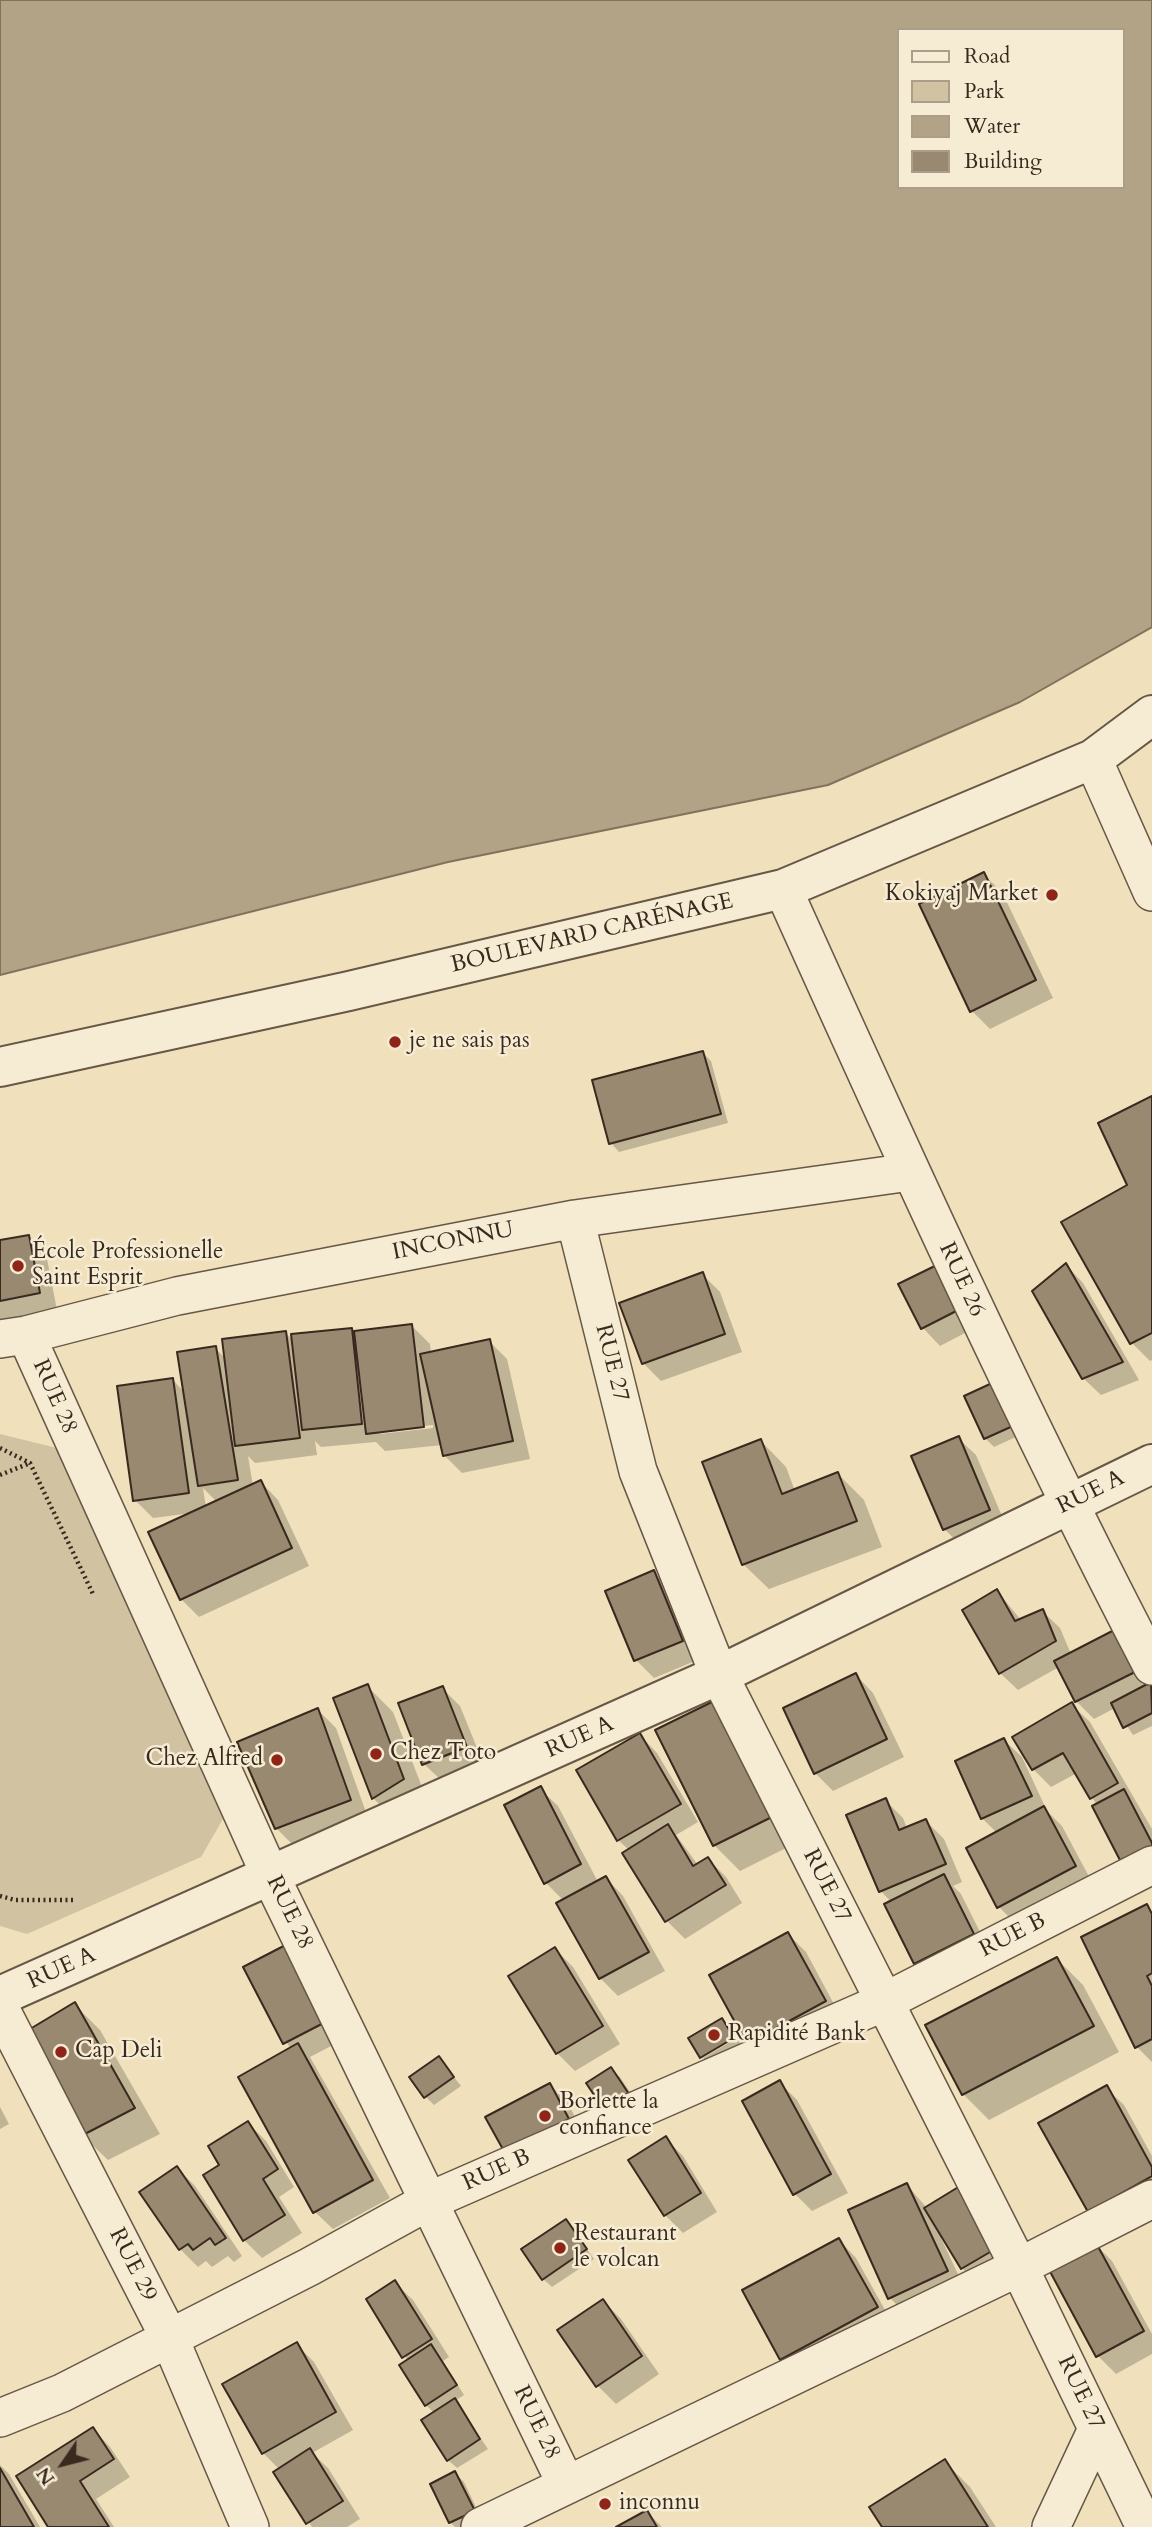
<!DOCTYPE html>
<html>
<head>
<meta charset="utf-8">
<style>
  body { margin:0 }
  #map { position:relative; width:1152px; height:2527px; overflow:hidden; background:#f0e1bc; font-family:Cardo,serif }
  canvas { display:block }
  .legend { position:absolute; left:897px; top:28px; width:228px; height:161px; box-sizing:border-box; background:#f5ecd3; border:2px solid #aa9e8b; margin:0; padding:9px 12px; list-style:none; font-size:21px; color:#39291e }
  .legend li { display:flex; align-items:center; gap:14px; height:35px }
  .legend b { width:35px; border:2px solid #aa9e8b }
  .north { position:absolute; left:28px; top:2429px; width:70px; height:70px; -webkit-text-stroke:5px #f5ecd3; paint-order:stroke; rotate:235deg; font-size:19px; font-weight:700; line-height:28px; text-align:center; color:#39291e }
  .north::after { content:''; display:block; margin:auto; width:24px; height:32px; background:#39291e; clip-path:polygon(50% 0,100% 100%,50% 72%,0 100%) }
</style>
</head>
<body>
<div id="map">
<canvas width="1152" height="2527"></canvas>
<ul class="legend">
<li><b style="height:9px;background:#f5ecd3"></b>Road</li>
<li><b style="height:19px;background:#d1c2a1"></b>Park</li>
<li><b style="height:19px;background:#b2a286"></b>Water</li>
<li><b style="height:19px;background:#988970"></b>Building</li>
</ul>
<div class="north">N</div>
</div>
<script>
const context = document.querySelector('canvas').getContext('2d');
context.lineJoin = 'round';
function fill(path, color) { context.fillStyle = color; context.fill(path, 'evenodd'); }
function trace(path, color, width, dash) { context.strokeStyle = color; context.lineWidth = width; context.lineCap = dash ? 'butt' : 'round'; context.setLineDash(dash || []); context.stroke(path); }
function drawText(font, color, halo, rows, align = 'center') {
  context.font = font + ' Cardo,serif'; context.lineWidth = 5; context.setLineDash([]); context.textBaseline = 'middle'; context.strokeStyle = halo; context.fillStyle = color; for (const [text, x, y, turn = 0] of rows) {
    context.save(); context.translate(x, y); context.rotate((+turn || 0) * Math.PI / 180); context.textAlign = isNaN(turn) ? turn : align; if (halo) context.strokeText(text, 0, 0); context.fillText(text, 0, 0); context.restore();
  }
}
fill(new Path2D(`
  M0 1434 57 1448 223 1819 201 1857 27 1934 0 1926Z`), '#d1c2a1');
const water = new Path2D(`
  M0 0H1152V627L1020 702 828 785 448 862 0 975ZM898 30H1122V187H898Z`);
fill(water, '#b2a286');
trace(water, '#82725c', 2);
fill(new Path2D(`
  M984 875 1002 892 1053 998 990 1029 972 1011 921 905Z
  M703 1053 711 1061 728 1123 619 1152 611 1143Z
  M1152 1098V1360L1150 1361 1132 1343 1064 1223 1129 1186Z
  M28 1237 46 1254 57 1310 0 1321V1242Z
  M1066 1265 1083 1283 1139 1380 1101 1395 1083 1378Z
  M702 1274 720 1292 742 1352 661 1381 643 1363Z
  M901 1285 984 1323 940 1346 923 1328Z
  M412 1326 430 1344 431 1354 489 1341 507 1359 530 1459 462 1473 444 1455 442 1445 385 1451 376 1442 321 1447 315 1441 317 1455 255 1463 248 1456 253 1486 261 1482 278 1500 309 1566 199 1617 181 1599 192 1513 153 1518 135 1500 173 1380 185 1393 215 1348 226 1359 286 1333 293 1341 351 1329 354 1332ZM433 1425V1428L380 1434V1431ZM203 1488 217 1502 206 1507Z
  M966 1397 1031 1430 994 1447 985 1438Z
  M958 1438 976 1455 1007 1528 962 1546 944 1529Z
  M761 1441 786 1467 795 1491 838 1474 864 1500 882 1547 769 1589 743 1564Z
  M653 1572 671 1590 700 1659 654 1678 636 1660Z
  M997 1591 1021 1620 1042 1611 1060 1628 1071 1654 1152 1676V1726L1133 1735 1115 1708 1094 1719 1076 1701 1059 1667 1018 1690 1000 1673Z
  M856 1675 873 1693 904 1757 833 1791 815 1773Z
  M367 1686 393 1712 429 1805 399 1824 373 1798Z
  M442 1688 460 1706 484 1765 442 1781 424 1764Z
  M1072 1705 1090 1722 1152 1829V1878L1092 1798 1077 1773 1051 1787 1033 1769Z
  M318 1710 336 1728 368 1818 294 1846 276 1828Z
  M657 1730 804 1839 740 1871 714 1845Z
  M640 1735 657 1753 698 1822 676 1835 698 1865 708 1859 726 1877 742 1903 685 1939 667 1921 625 1853 629 1850 618 1840Z
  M1004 1740 1022 1757 1047 1811 1062 1826 1093 1884 1017 1925 999 1907 968 1849 997 1833 982 1818Z
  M540 1789 558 1806 598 1882 606 1878 623 1896 665 1971 618 1996 600 1978 564 1901 546 1883 506 1806Z
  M885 1800 903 1818 907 1828 926 1821 944 1839 962 1882 953 1886 961 1894 990 1952 933 1981 915 1963 891 1902 881 1891Z
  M1147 1907 1152 1912V2062L1137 2047Z
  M788 1934 806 1952 842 2019 767 2061 712 1976Z
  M555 1949 573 1967 620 2044 575 2071 557 2053Z
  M1057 1959 1083 1985 1119 2052 989 2120 963 2094Z
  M245 1968 358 2032 310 2057 390 2198 333 2229 315 2212 291 2050Z
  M75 2005 100 2030 160 2134 108 2160 82 2135Z
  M737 2038 742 2047 710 2066 703 2058Z
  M439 2058 461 2086 434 2105 425 2096Z
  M611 2069 620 2077 641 2109 609 2115Z
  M779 2082 797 2100 848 2193 812 2211 795 2194Z
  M550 2085 568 2103 585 2137 524 2170Z
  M1106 2088 1124 2105 1152 2156V2204L1090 2211Z
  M0 2107 9 2124 0 2129Z
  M248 2123 266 2141 294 2187 279 2197 302 2233 262 2258 244 2240 222 2165Z
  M665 2138 683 2156 717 2212 683 2233 665 2215 630 2160Z
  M177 2168 195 2186 242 2256 234 2262 228 2256 212 2267 206 2261 198 2267 180 2249 141 2193Z
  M907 2185 927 2208 1013 2266 980 2286 962 2268 943 2237 941 2238 965 2289 908 2316 890 2298Z
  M566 2221 594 2259 552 2287 543 2279Z
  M839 2240 856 2258 894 2326 799 2376 782 2359Z
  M1094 2243 1112 2261 1152 2334V2354L1116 2374 1098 2356Z
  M395 2283 413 2300 449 2357 443 2361 464 2395 455 2401 488 2449 457 2468 448 2460 434 2413 426 2405 408 2361 368 2300Z
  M603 2301 621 2319 659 2374 616 2404 598 2386 560 2330Z
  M296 2344 314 2362 353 2430 312 2453 328 2468 360 2519 347 2527H312L276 2472 280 2470 263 2453Z
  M93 2429 110 2447 130 2477 96 2499 114 2527H50Z
  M944 2461 970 2487 996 2527H884Z
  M0 2465 9 2474 40 2527H0Z
  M455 2473 464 2482 482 2520 467 2527H455L450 2522Z
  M647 2512 662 2527H619Z`), '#0003');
const building = new Path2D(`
  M984 872 1036 980 970 1012 919 904Z
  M703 1051 721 1114 609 1144 592 1080Z
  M1152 1096V1333L1130 1344 1061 1222 1127 1185 1098 1123Z
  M29 1235 40 1293 0 1301V1240Z
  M945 1261 968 1305 921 1329 898 1284Z
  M1066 1263 1123 1362 1082 1379 1032 1291Z
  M703 1272 725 1334 642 1364 619 1303Z
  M412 1324 424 1427 366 1434 354 1331Z
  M352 1328 362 1424 302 1430 291 1334Z
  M286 1331 300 1438 235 1446 222 1339Z
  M490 1339 513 1441 443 1456 420 1354Z
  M216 1346 238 1480 198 1486 177 1352Z
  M173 1378 189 1493 133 1501 117 1386Z
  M1003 1378 1024 1421 984 1439 964 1396Z
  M959 1436 990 1510 943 1530 911 1456Z
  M761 1439 782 1494 838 1472 857 1521 742 1565 702 1462Z
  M261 1480 292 1548 180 1600 148 1532Z
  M654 1570 683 1641 634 1661 605 1591Z
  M997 1589 1015 1621 1043 1609 1056 1641 999 1674 962 1610Z
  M1120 1627 1141 1669 1075 1702 1054 1661Z
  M856 1673 887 1739 814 1774 783 1708Z
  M1151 1682 1152 1713 1123 1728 1111 1703Z
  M368 1684 404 1779 372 1799 333 1698Z
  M443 1686 467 1747 422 1765 398 1703Z
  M722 1697 780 1813 713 1846 655 1730Z
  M1072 1702 1118 1783 1090 1799 1063 1753 1032 1770 1012 1737Z
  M318 1708 351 1800 275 1829 237 1742Z
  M640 1733 681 1804 617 1841 576 1770Z
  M1004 1738 1032 1796 981 1819 955 1761Z
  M541 1786 581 1864 544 1884 504 1805Z
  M1124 1789 1152 1843V1851L1123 1866 1092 1806Z
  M886 1798 899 1830 926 1819 946 1864 879 1892 846 1815Z
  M1044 1806 1076 1866 997 1908 966 1848Z
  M668 1824 693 1866 708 1857 726 1885 665 1922 622 1853Z
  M944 1874 974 1934 914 1964 884 1904Z
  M606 1876 649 1952 599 1979 556 1903Z
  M1147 1904 1152 1914V1973L1147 1976 1152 1986V2039L1135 2048 1081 1937Z
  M788 1932 826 2001 747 2044 709 1975Z
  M301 1937 341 2014 283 2044 243 1967Z
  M555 1947 603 2026 556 2054 508 1976Z
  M1057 1957 1094 2026 962 2095 925 2025Z
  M75 2002 135 2108 81 2136 25 2032Z
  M722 2018 734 2038 700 2058 688 2038Z
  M298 2043 373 2180 313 2213 238 2077Z
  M439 2056 454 2077 424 2098 409 2077Z
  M611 2067 633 2100 608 2116 586 2083Z
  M780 2080 831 2174 793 2195 742 2101Z
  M550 2083 569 2119 505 2153 485 2117Z
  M1107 2085 1152 2167V2176L1088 2212 1038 2123Z
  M248 2121 278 2169 263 2179 285 2215 243 2241 203 2175 219 2165 208 2146Z
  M666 2136 701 2193 664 2216 628 2160Z
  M177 2166 226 2238 215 2245 210 2238 193 2250 188 2244 179 2250 139 2192Z
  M907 2183 948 2271 888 2299 848 2210Z
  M960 2186 997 2248 961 2269 924 2208Z
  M566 2219 587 2249 542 2280 521 2249Z
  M839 2238 878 2307 780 2360 742 2290Z
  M1095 2241 1144 2331 1096 2357 1047 2266Z
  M395 2280 432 2339 402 2358 366 2299Z
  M603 2299 642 2356 596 2387 557 2330Z
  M297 2342 336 2412 262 2454 222 2384Z
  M431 2344 457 2385 425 2406 399 2365Z
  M455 2398 480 2439 447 2461 421 2420Z
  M93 2427 114 2459 80 2481 109 2527H48L16 2476Z
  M310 2448 343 2501 306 2524 273 2472Z
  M945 2459 988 2527H882L869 2507Z
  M0 2468 34 2527H0Z
  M455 2471 475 2511 449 2523 430 2484Z
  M647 2510 657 2527H616Z`);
fill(building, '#988970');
trace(building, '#39291e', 2);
const minor = new Path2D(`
  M1093 759 1152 892
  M783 889C901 1151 1019 1411 1152 1666
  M575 1219 638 1471 719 1675 1019 2267 1145 2527
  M26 1335 271 1877 566 2484
  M0 1339 26 1335 177 1296 575 1219 910 1172
  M0 2008 169 2337 250 2527
  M0 2418 62 2393 309 2267 429 2201 884 2002 1152 1865
  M480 2527 1019 2267 1152 2199
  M1051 2527 1097 2429`);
const tertiary = new Path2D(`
  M0 1067 349 991 783 889 1093 759 1152 715
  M0 1996 719 1675 1152 1464`);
trace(minor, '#675746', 40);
trace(tertiary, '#675746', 42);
trace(new Path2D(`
  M0 1448 30 1463 94 1596
  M0 1475 30 1463
  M0 1896 15 1900H73`), '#39291e', 4.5, [2, 3.5]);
trace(minor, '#f5ecd3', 37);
trace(tertiary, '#f5ecd3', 38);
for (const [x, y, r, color] of [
  [1052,895,7,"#8f2418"],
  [395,1042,7,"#8f2418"],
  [18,1266,7,"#8f2418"],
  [376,1754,7,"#8f2418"],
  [277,1760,7,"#8f2418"],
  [714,2035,7,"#8f2418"],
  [61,2052,7,"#8f2418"],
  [545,2116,7,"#8f2418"],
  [560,2248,7,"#8f2418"],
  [605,2504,7,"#8f2418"]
]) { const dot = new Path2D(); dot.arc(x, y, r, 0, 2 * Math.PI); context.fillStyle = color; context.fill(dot); trace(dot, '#f5ecd3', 2.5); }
drawText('23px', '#39291e', '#f5ecd3', [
  ["Kokiyaj Market",1038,895,"right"],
  ["je ne sais pas",409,1042],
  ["École Professionelle",32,1253],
  ["Saint Esprit",32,1279],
  ["Chez Toto",390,1754],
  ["Chez Alfred",263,1760,"right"],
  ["Rapidité Bank",728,2035],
  ["Cap Deli",75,2052],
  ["Borlette la",559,2103],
  ["confiance",559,2129],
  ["Restaurant",574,2235],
  ["le volcan",574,2261],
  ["inconnu",619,2504]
], 'left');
drawText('23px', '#39291e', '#f5ecd3', [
  ["BOULEVARD CARÉNAGE",592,934,-13],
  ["INCONNU",453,1242,-11],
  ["RUE 26",961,1280,65],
  ["RUE 27",611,1363,76],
  ["RUE 28",54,1397,66],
  ["RUE A",1091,1493,-26],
  ["RUE A",580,1738,-24],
  ["RUE 27",826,1886,63],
  ["RUE 28",289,1913,64],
  ["RUE B",1013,1936,-27],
  ["RUE A",62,1969,-24],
  ["RUE B",497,2171,-24],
  ["RUE 29",132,2265,63],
  ["RUE 27",1080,2393,64],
  ["RUE 28",536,2423,64]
]);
</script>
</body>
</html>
